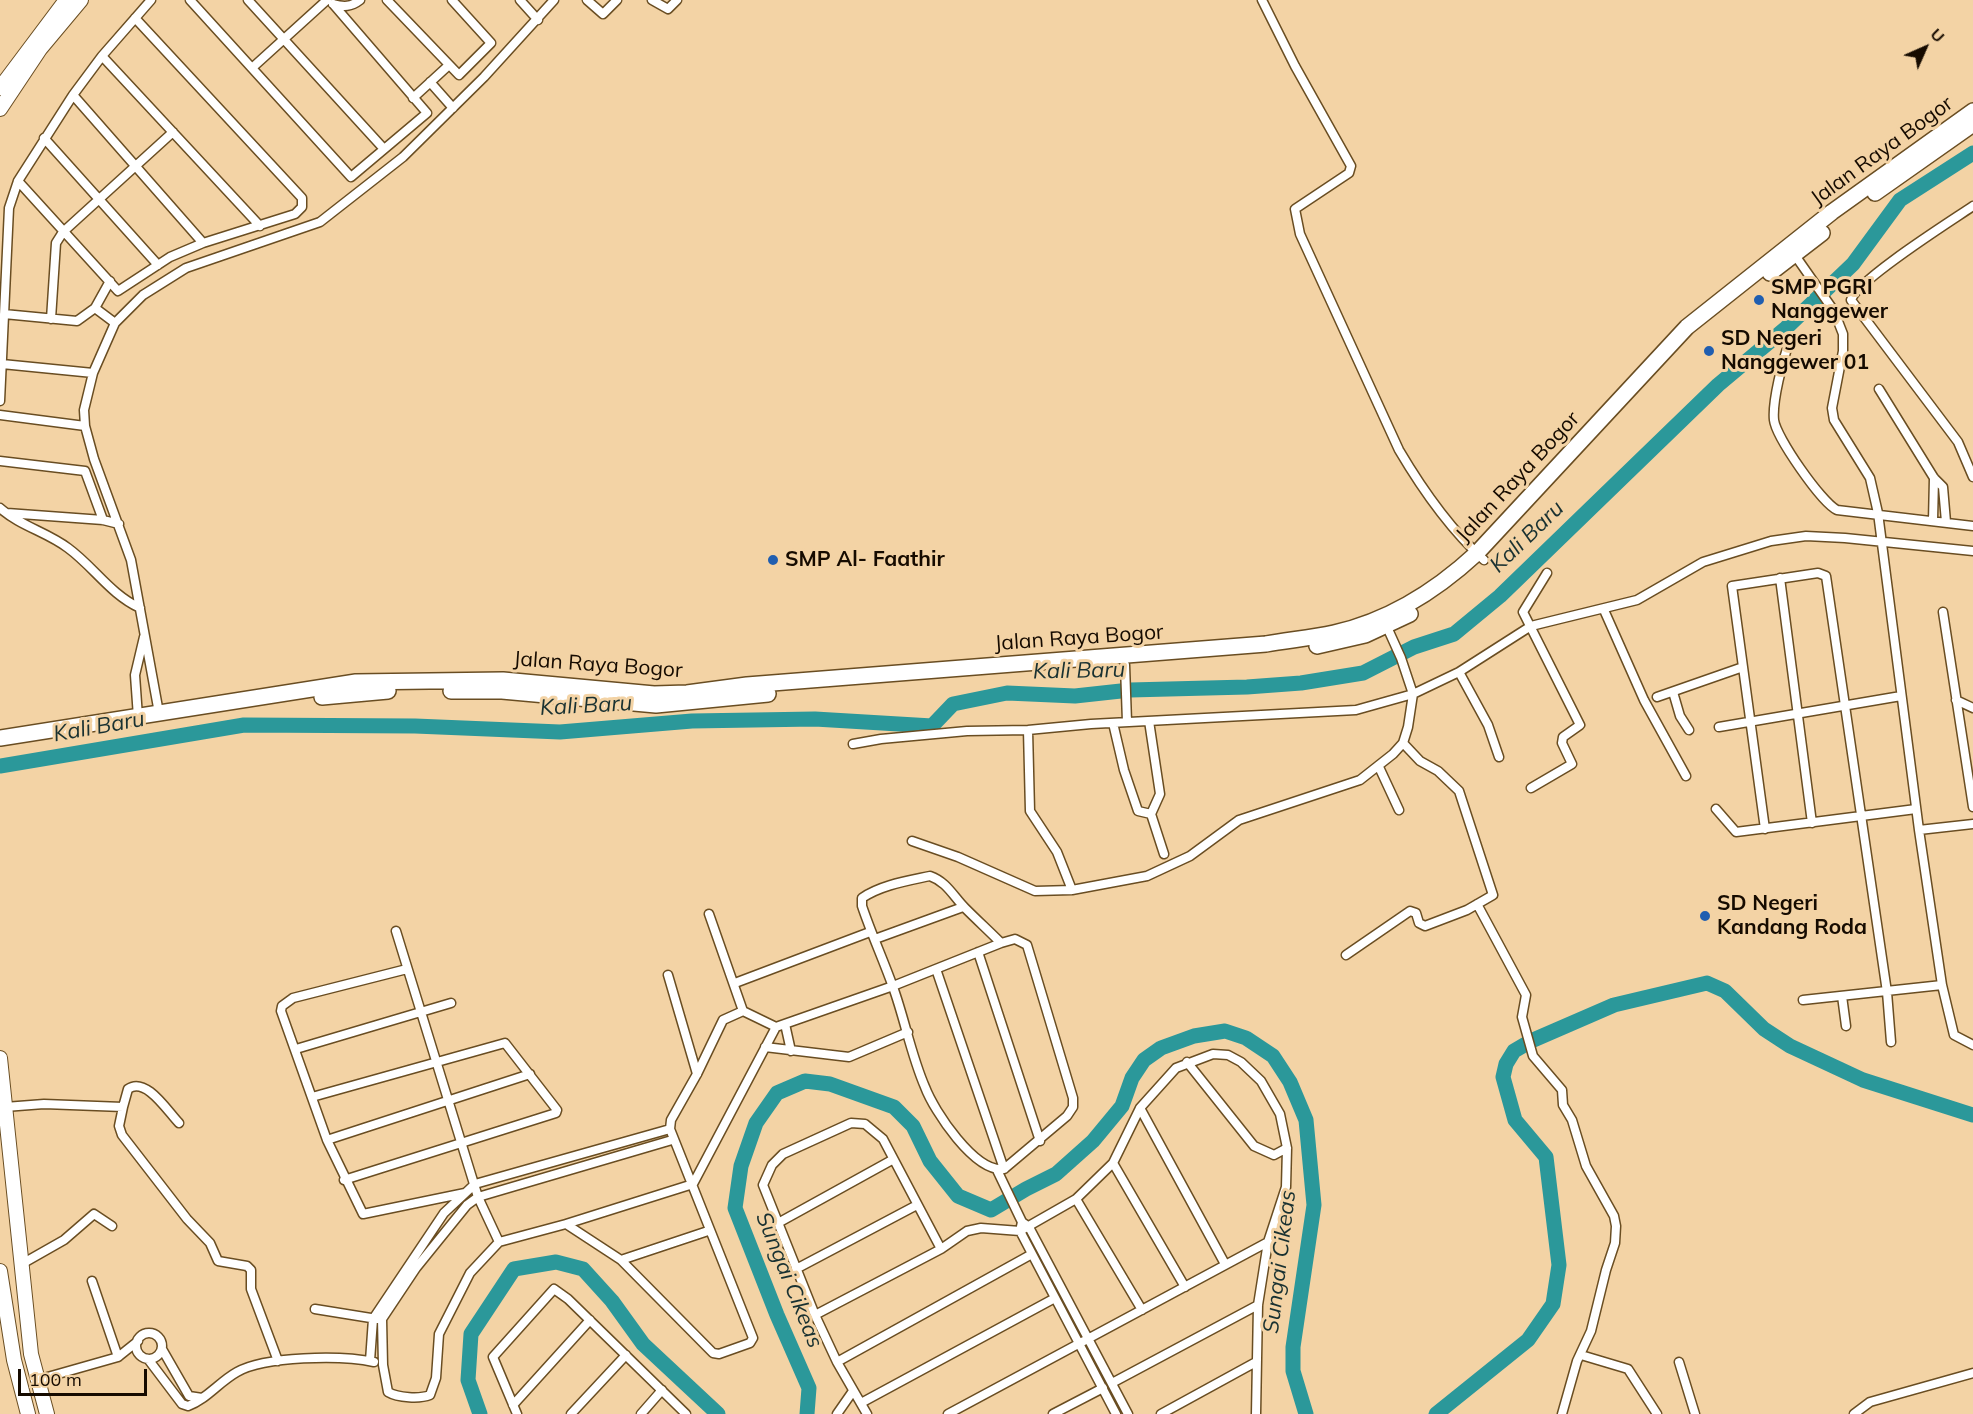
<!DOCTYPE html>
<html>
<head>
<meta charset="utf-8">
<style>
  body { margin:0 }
  #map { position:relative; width:1973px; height:1414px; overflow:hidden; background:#f3d3a5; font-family:Mulish,sans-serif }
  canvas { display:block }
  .north { position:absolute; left:1895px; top:18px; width:60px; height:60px; -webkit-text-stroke:4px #f3d3a5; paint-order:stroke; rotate:45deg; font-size:16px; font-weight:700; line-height:24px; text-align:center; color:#160b00 }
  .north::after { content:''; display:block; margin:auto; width:21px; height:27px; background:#160b00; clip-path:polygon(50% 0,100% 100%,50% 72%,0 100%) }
  .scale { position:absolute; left:18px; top:1369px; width:129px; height:27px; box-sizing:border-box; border:3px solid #160b00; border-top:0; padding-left:8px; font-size:18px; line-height:21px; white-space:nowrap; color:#160b00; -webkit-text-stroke:4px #f3d3a5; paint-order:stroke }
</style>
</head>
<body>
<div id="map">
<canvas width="1973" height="1414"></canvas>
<div class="north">U</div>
<div class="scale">100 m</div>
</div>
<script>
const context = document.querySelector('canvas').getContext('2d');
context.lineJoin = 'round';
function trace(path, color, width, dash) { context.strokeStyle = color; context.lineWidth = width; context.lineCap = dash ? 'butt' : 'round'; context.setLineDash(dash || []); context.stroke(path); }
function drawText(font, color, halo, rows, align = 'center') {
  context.font = font + ' Mulish,sans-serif'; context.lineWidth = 6; context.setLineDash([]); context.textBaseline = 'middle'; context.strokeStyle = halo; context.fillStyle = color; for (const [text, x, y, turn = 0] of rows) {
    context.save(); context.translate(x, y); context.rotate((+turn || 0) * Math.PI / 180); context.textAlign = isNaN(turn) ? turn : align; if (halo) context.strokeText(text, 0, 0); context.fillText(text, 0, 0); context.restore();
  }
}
trace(new Path2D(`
  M0 766 244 725 415 726 560 732 692 721 815 719 932 726 953 704 1007 693 1075 696 1130 690 1247 687 1301 683 1363 673 1414 647 1454 634 1500 596 1718 385 1786 328 1853 264 1900 200 1973 153
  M480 1414 468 1380 471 1334 514 1269 556 1262 583 1269 612 1301 643 1344 718 1414
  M807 1414 809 1388 777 1315 735 1208 741 1166 756 1123 777 1093 805 1081 830 1084 894 1107 913 1126 930 1161 958 1196 991 1210 1026 1189 1056 1174 1093 1141 1122 1106 1132 1078 1144 1060 1161 1048 1194 1036 1225 1031 1246 1038 1273 1056 1290 1082 1306 1120 1314 1205 1293 1347V1371L1306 1414
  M1436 1414 1528 1340 1553 1304 1559 1265 1546 1157 1515 1120 1503 1077 1506 1064 1514 1051 1531 1041 1614 1005 1707 983 1725 991 1764 1029 1790 1046 1863 1080 1973 1115`), '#2b989a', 15);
const street = new Path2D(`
  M190 0 351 177 427 113 333 4
  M248 0 384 149
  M387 0 459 75 491 43 452 0
  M520 0 538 20
  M587 0 603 14 617 0
  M652 0 668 9 677 0
  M1262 0 1295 66 1351 166 1349 173 1295 209 1300 234 1399 450C1422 489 1451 530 1484 560
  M333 4C344 7 351 7 360 0
  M102 56 260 226
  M252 68 327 0
  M430 82 453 108
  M73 95 203 243
  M413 98 449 65
  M44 138 158 265
  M18 181 118 291 170 257 203 243 295 214 302 207V198L135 18
  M1973 206C1951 221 1857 280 1851 300L1958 442 1973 477
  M1792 251 1834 311 1843 334V351L1832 408 1834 420 1870 478 1878 513 1919 830 1942 985 1954 1035 1973 1045
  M95 308 110 281
  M4 314 77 321 95 308 115 323
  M51 319 56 243 63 232 173 132
  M1789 342C1783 360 1772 401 1774 420 1776 437 1821 502 1837 510L1973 526
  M2 364 93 373
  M1879 389 1934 478 1943 487 1946 522
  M0 401 9 208 18 181 73 95 102 56 151 0
  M0 415 85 426
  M0 461 85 471 103 520
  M0 508C20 526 47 532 68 548 94 567 110 594 140 608
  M7 513 103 520 119 524
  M1933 521 1934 478
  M1780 578 1812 823
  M1604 610 1644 700 1686 776
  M1943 612 1973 807
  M1125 665 1127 722
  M1459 672 1488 725 1499 757
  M1673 692 1680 716 1689 730
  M1657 697 1743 667
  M1956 700 1973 708
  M159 713 131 560 94 459 85 426 84 410 93 373 115 323 143 295 186 268 320 222 403 157 484 77 554 0
  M138 717 135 675 144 637
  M1149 721 1160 794 1151 814 1164 854
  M1113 723 1124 770 1138 811 1151 814
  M1719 727 1901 696
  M1028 730 1030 811 1057 852 1072 890
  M853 744 881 739 967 731 1028 730 1091 724 1356 710 1413 694 1459 672 1531 626 1637 600 1703 562 1771 541 1806 536 1845 538 1973 551
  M1379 767 1399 810
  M1531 788 1572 764 1562 743 1563 737 1580 725 1523 612 1547 573
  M1716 809 1736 832 1916 809
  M1765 829 1732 586 1818 573 1826 576 1887 992 1891 1042
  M1919 830 1973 824
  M912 841 958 857 1035 891 1072 890 1147 876 1190 856 1239 820 1360 780 1393 754 1403 743 1408 727 1413 694 1401 658 1387 627
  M930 876C947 882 953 896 965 908 977 920 989 931 1001 943L1015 939 1027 945 1073 1098V1107L1067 1116 1004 1169C975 1173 934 1111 925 1087 911 1055 905 1020 893 987 883 959 871 933 862 906V898C881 885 907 881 930 876Z
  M1477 904 1526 995 1522 1017 1533 1056 1562 1090 1563 1105 1572 1120 1586 1166 1614 1216 1616 1226 1615 1243 1606 1270 1591 1331 1577 1361 1562 1414
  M709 914 743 1011
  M396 931 478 1197 499 1242
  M875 939 963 907
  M978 952 1040 1141
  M1346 955 1410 911 1416 913 1419 923 1425 926 1467 910 1493 895 1459 791 1438 771 1420 761 1403 743
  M407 969 293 998 282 1006 281 1011 327 1140 363 1214 465 1193
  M936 969 1004 1169
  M668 975 697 1074
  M735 983 870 932
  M1842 996 1846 1026
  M1803 1000 1942 985
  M785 1024 791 1051
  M765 1047 849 1057 908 1032
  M296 1049 451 1003
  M1187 1062 1254 1146 1274 1155 1287 1148
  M312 1097 505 1043 557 1110 556 1113 344 1180
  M5 1107 44 1104 123 1107 119 1126 122 1135 187 1219 210 1243 218 1261 247 1266 251 1270V1289L278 1361
  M123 1107 128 1089C146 1076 168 1112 179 1123
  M1140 1108 1225 1264
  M327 1140 530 1074
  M672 1140 478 1197 467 1205 416 1268 382 1319 383 1365 388 1392C398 1398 420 1399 430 1395L436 1378 439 1334 470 1273 499 1242 566 1224 621 1260 713 1353 719 1354 750 1343 753 1338 670 1129 671 1120 697 1074 723 1020 743 1011 776 1027 893 986 1001 943
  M1113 1163 1185 1287
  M997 1170 1022 1222
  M1076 1199 1142 1310
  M778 1223 892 1160
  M566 1224 693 1184 776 1027
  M621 1260 708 1231
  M20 1265 64 1240 94 1214 112 1226
  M796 1269 917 1205
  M92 1281 118 1357
  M315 1309 377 1319
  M815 1315 941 1249 967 1231 981 1228 1020 1231 1076 1199 1113 1163 1140 1108 1176 1068 1213 1054 1228 1055 1241 1062 1261 1081 1280 1114 1287 1148 1286 1187 1268 1242 1258 1305 1256 1414
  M136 1346a13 13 0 1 1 26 0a13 13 0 1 1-26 0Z
  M162 1349 189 1396 202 1398
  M1581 1355 1628 1369 1657 1414
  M148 1359 182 1404 188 1406C207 1399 219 1382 237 1372 265 1356 341 1355 374 1362
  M370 1361 373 1319 444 1213 475 1184 670 1129
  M837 1362 1032 1254
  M1679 1362 1695 1414
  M37 1380 118 1357 138 1341
  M1112 1383 1258 1305
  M861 1403 1055 1298
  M513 1405 590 1320
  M517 1414 493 1357 554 1289 568 1299 686 1414
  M571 1414 626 1355
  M641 1414 662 1390
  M837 1414 853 1391
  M867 1414 837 1362 815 1315 763 1185 772 1165 783 1154 851 1123 865 1124 883 1139 941 1249
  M948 1414 1268 1242
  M1053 1414 1103 1388
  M1116 1414 1020 1231 1022 1222 1029 1227 1128 1414
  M1161 1414 1256 1362
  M1854 1414 1870 1402 1973 1373`);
const primary = new Path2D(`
  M0 88 66 0
  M0 109 40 49 81 0
  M0 1058 31 1354 47 1414
  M0 1271 14 1360 28 1414`);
const highway = new Path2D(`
  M1875 193 1973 124
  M1770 273 1822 233
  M1317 646 1365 635 1410 614
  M451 691H502L656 705 768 694
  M322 697 388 691
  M0 738 356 682 503 680 654 694 687 693 747 685 1266 644C1288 640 1312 638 1334 633 1388 621 1437 590 1477 553L1687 327 1832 212 1973 111`);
trace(street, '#694d22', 11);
trace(primary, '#694d22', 16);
trace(highway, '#694d22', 18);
trace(street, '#fff', 8);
trace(primary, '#fff', 14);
trace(highway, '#fff', 15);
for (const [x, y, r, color] of [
  [1759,300,6,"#205eb0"],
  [1709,351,6,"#205eb0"],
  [773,560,6,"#205eb0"],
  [1705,916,6,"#205eb0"]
]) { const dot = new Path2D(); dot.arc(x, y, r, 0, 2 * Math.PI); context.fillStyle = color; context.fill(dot); trace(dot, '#f3d3a5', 2); }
drawText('21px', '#160b00', '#f3d3a5', [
  ["Jalan Raya Bogor",1882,151,-36],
  ["Jalan Raya Bogor",1518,477,-47],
  ["Jalan Raya Bogor",1079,638,-4],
  ["Jalan Raya Bogor",598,665,4]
]);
drawText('bold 21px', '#160b00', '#f3d3a5', [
  ["SMP PGRI",1771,288],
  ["Nanggewer",1771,312],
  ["SD Negeri",1721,339],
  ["Nanggewer 01",1721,363],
  ["SMP Al- Faathir",785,560],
  ["SD Negeri",1717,904],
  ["Kandang Roda",1717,928]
], 'left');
drawText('italic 22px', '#193131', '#f3d3a5', [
  ["Kali Baru",1527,537,-44],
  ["Kali Baru",1079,671,-1],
  ["Kali Baru",586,706,-3],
  ["Kali Baru",99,727,-10],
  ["Sungai Cikeas",1280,1262,-83],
  ["Sungai Cikeas",789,1280,68]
]);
</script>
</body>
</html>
